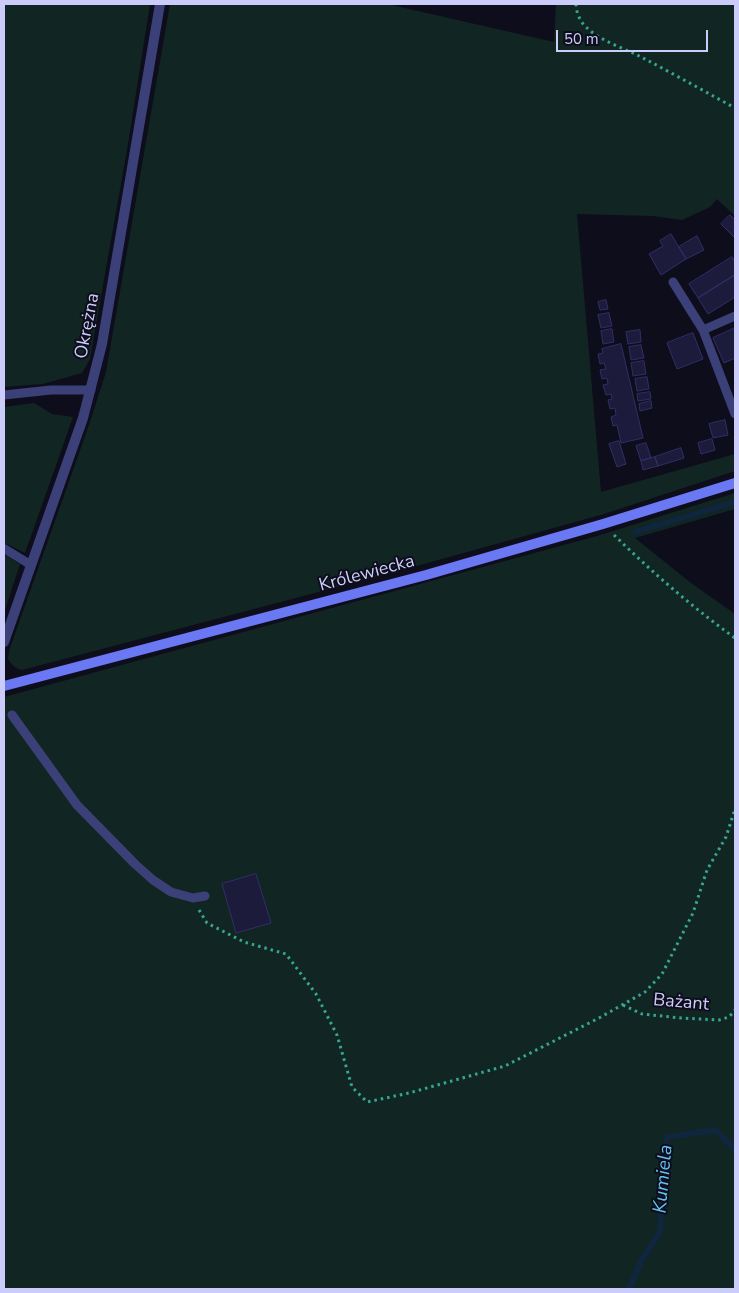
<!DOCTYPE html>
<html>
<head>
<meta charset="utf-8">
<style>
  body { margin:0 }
  #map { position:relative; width:739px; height:1293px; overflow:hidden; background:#0e0d1c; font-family:"Nunito Sans",sans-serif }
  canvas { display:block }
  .frame { position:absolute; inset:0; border:5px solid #ccccfb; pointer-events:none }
  .scale { position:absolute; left:556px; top:30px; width:152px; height:22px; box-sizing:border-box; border:2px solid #ccccfb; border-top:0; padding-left:6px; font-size:15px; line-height:18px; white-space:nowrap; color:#ccccfb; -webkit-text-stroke:4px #0e0d1c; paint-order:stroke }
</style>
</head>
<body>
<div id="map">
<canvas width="739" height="1293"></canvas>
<div class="frame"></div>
<div class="scale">50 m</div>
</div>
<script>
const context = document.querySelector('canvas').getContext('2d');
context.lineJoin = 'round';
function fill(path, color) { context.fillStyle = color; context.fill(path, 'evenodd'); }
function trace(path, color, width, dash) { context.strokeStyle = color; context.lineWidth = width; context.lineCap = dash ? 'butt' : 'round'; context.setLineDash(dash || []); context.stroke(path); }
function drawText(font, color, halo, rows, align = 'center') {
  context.font = font + ' "Nunito Sans",sans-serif'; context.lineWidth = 4; context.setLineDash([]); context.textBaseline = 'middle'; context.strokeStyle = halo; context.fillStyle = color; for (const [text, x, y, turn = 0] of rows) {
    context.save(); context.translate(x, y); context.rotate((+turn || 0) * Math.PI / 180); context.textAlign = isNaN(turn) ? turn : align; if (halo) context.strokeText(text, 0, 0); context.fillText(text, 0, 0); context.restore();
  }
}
fill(new Path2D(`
  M4 4H150L128 144 90 359 82 373 75 375 43 384 4 387Z
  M170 4H387L554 42 556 4H735V216L717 199 710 207 682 220 653 216 577 214 601 492 735 454V471L604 514 406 569 22 670C15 668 11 665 8 658L10 648 89 425 106 372Z
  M34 403 52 414 73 417 25 553 7 544 4 552V407Z
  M735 493V509L635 538 691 583 735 614V1289H4V697L597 536Z
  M4 554 20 564 4 613Z`), '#112622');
trace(new Path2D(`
  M635 532 735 502
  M629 1289 641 1261 660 1232 662 1198 661 1170 667 1137 715 1130 735 1149`), '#0f263e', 6);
const building = new Path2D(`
  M730 215 735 220V238L721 224Z
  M671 234 686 259 661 275 649 254 663 246 660 241Z
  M697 236 704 250 686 259 679 247Z
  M732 257 735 262V275L698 298 689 284Z
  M735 275V297L708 314 698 298Z
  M606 300 608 309 600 310 598 302Z
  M609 313 612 326 601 328 598 315Z
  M735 328V358L724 363 713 338Z
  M612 329 614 342 603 344 601 331Z
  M640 330 641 342 628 344 626 332Z
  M693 333 703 359 677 369 667 343Z
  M621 344 643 438 621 443 617 425 613 426 611 417 616 415 615 408 610 409 608 400 612 399 611 394 606 395 603 385 608 384 607 378 602 379 600 370 606 369 604 363 600 364 598 354 603 353 602 349Z
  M641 345 644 358 631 360 629 347Z
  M644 361 646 374 633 376 631 363Z
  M647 377 649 389 637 391 635 379Z
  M650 392 651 399 638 401 637 394Z
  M651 401 652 408 640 411 639 404Z
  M725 420 728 435 713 438 709 424Z
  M712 439 715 450 701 454 698 443Z
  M619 441 626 464 617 467 609 444Z
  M646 443 651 458 641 461 636 446Z
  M681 448 684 458 658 466 655 457Z
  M655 457 658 466 643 470 641 461Z
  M256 874 271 923 236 933 222 884Z`);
fill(building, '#1d1b3c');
trace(building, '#322e66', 1);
trace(new Path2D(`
  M576 4C576 11 579 19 584 25 599 41 622 47 641 57 672 73 704 91 735 108
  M614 535C652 572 692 607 735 638
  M199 910 207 923 244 942 286 954 316 994 337 1035 352 1087 367 1102 409 1093 505 1066 599 1018 645 992 662 974 693 913 707 870 726 837 735 809
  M623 1005 642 1014 681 1018 719 1020 729 1017 735 1010`), '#36a591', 3, [2.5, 4]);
trace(new Path2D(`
  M673 282 703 330
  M735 316 703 330 735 414
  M4 395 51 390H91
  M5 549 31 565
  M12 715 77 805 135 864 153 880 171 892 193 898 205 896`), '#3b4178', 9);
trace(new Path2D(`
  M4 642 83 418 102 344 160 4`), '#3b4178', 10);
trace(new Path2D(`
  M4 686 426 575 603 524 735 483`), '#6b78f3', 10);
drawText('18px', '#ccccfb', '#0e0d1c', [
  ["Okrężna",88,326,-79],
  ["Królewiecka",367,574,-15],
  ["Bażant",681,1003,5]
]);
drawText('italic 19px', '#62c2f3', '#0e0d1c', [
  ["Kumiela",664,1179,-85]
]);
</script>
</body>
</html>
